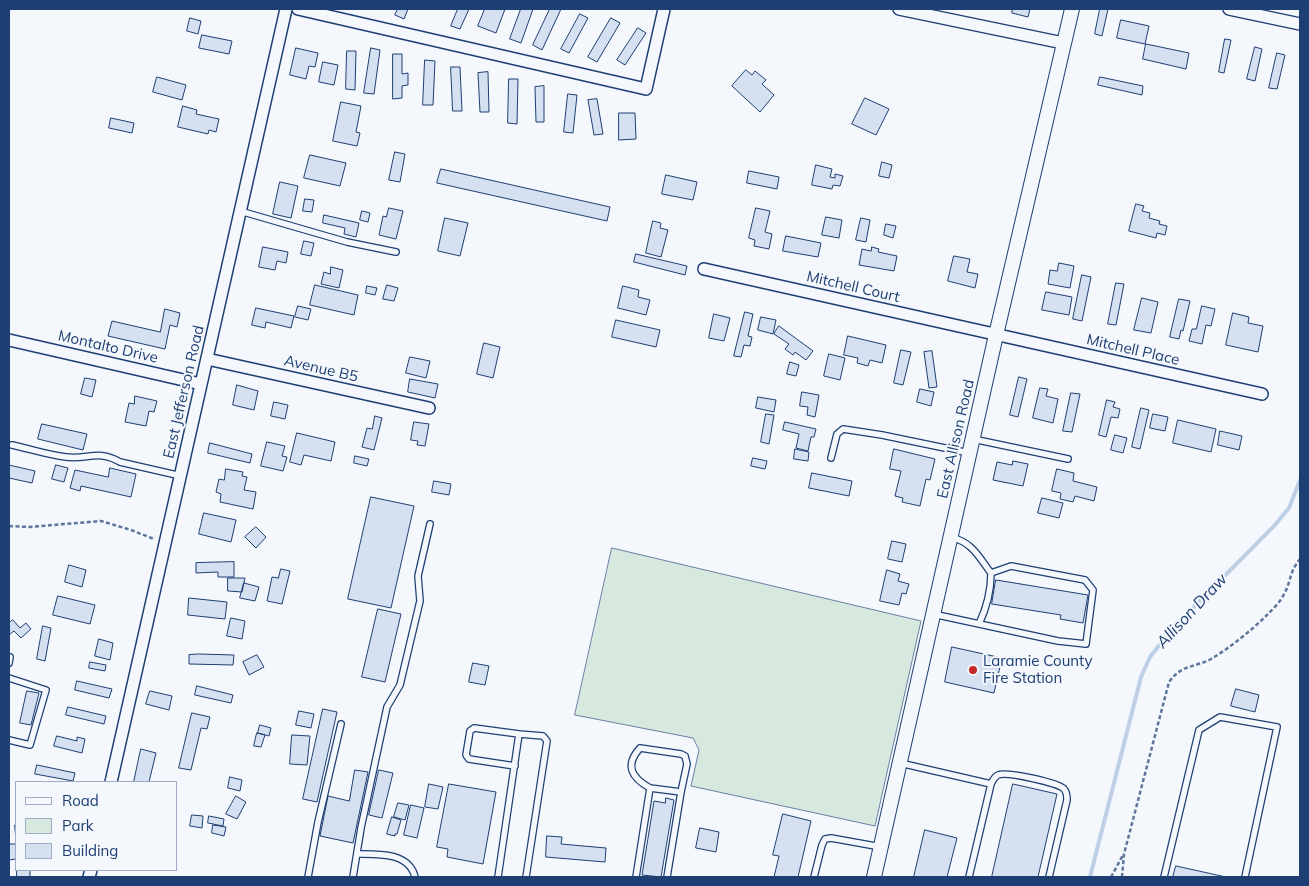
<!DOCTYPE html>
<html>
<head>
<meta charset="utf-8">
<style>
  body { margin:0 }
  #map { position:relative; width:1309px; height:886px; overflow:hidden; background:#f4f7fb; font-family:Mulish,sans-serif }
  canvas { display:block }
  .frame { position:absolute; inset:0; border:10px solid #1d3f73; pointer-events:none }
  .legend { position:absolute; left:15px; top:781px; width:162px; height:90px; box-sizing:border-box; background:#f4f7fb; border:1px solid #9eadc5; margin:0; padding:6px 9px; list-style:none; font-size:15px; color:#1d3f73 }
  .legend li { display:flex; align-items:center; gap:10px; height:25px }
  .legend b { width:25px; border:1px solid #9eadc5 }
</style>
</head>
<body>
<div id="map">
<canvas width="1309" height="886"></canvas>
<div class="frame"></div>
<ul class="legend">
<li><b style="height:6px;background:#f4f7fb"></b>Road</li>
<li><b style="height:14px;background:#d7e8df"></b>Park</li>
<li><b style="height:14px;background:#d5e0f0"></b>Building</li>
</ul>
</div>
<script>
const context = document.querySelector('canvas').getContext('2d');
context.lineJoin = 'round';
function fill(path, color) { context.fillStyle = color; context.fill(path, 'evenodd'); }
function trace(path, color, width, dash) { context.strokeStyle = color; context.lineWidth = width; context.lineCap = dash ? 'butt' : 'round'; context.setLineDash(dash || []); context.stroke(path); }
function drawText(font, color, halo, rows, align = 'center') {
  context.font = font + ' Mulish,sans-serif'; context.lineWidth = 4; context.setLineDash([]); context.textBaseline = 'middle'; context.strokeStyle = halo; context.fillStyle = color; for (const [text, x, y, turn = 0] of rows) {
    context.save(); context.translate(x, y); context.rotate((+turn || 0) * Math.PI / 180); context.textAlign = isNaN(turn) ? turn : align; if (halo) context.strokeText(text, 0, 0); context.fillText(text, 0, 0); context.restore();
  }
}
const green = new Path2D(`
  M612 548 921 621 875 826 691 786 699 750 693 738 575 715Z`);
fill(green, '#d7e8df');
trace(green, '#687fa3', 1);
trace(new Path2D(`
  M1090 877 1141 677 1150 657 1172 629 1274 526 1289 508 1300 480`), '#bed0e5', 4);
const building = new Path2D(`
  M398 9H408L404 19 395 15Z
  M458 9H469L460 29 451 26Z
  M485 9H505L496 33 478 26Z
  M521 9H533L521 43 510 39Z
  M550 9H561L542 50 533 45Z
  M1013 9H1030L1028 17 1012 13Z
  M1100 9H1108L1102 36 1095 34Z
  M580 14 588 18 569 53 561 49Z
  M190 18 201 21 198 34 187 31Z
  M611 18 620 23 597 62 588 57Z
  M1121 20 1149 26 1145 44 1117 38Z
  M638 28 646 33 625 65 617 60Z
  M202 35 232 41 229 54 199 48Z
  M1225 39 1231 40 1224 73 1219 72Z
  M1146 44 1189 53 1186 69 1143 59Z
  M1255 47 1262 49 1255 81 1247 79Z
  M296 48 318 53 315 67 309 66 306 79 290 75Z
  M371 48 380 50 374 94 364 93Z
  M347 51H356L355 90 346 89Z
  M1277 53 1285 55 1277 89 1269 88Z
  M393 54H402V74L408 73V85L402 86V98L393 99Z
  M425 60 435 61 433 105H423Z
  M323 62 338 65 334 85 319 82Z
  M451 67H460L462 111H453Z
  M746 70 752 75 755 71 766 80 762 84 774 95 760 112 732 86Z
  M488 72 489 112H480L478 73Z
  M157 77 186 85 182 100 153 92Z
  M1100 77 1143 86 1142 95 1098 85Z
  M509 79H518L517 124 508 123Z
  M544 86V122H536L535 87Z
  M568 94 577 95 573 133 564 132Z
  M865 98 889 109 876 135 852 124Z
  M597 99 603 134 594 135 588 100Z
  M341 102 361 106 356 132 360 133 357 146 333 141Z
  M183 106 197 110 196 114 219 119 216 132 209 130 208 134 178 127Z
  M619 113H635L636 139 619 140Z
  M111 118 134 123 132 133 109 128Z
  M395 152 405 154 400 182 389 180Z
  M310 155 346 163 340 186 304 178Z
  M882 162 892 165 889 178 879 176Z
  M816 165 832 169 830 177 835 178V174L843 176 840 186 833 185 832 189 812 185Z
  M441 169 610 207 607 221 437 183Z
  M749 171 779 177 777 189 747 183Z
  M666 175 697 182 693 200 662 194Z
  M280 182 298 186 291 218 273 214Z
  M305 199 314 200 312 212 303 211Z
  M1136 204 1144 206 1142 211 1150 213 1149 218 1160 221 1159 224 1167 226 1165 235 1157 233 1156 238 1129 231Z
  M389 208 403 211 396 239 379 235 383 216 386 217Z
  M756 208 770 211 765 232 772 234 769 249 754 246 755 240 749 238Z
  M362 211 370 213 368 222 360 220Z
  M324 215 359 223 356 237 344 234 345 228 323 223Z
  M826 217 842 220 839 238 822 235Z
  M445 218 468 223 460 256 438 251Z
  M861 218 870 220 866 242 856 240Z
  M653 221 661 223 660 228 668 230 661 257 646 253Z
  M886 224 896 226 893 238 884 235Z
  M786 236 821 243 818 257 783 251Z
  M304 241 314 243 311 256 301 254Z
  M263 247 288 252 286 263 277 261 275 270 259 267Z
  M872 247 879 249 878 252 897 256 894 271 859 265 862 249 871 251Z
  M636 254 687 266 685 275 634 262Z
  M954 256 970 259 967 272 978 274 975 288 948 281Z
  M1059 263 1074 266 1070 288 1048 284 1050 270 1057 271Z
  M331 267 343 270 339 288 321 284 324 272 330 274Z
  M1082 275 1091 277 1082 321 1073 319Z
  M1116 283 1124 284 1116 325 1108 324Z
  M315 285 358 295 354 315 310 305Z
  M387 285 398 288 394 301 383 299Z
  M367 286 377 288 375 295 366 293Z
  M623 286 639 290 638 297 650 300 646 315 618 308Z
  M1046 292 1072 297 1069 315 1042 310Z
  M1142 298 1158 302 1151 333 1134 330Z
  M1179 299 1190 301 1183 331 1181 330 1179 339 1170 337Z
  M298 306 311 309 308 320 295 317Z
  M1202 306 1215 309 1211 326 1206 325 1202 344 1189 341 1192 329H1196Z
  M256 308 294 316 291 328 266 322 265 328 252 325Z
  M165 309 180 313 177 327 170 325 165 349 108 336 112 321 160 332Z
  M745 312 753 314 748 336 752 337 750 346 744 345 741 357 734 356Z
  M1233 313 1249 317 1248 323 1263 326 1258 352 1226 345Z
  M714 314 730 318 724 341 709 338Z
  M761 317 776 320 773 334 758 330Z
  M616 320 660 330 656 347 612 337Z
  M779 326 813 351 806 360 795 352 793 355 785 349 789 344 774 334Z
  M848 336 886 345 882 363 870 360 868 366 857 363 858 358 844 355Z
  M484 343 500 347 493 378 477 374Z
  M901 350 911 352 903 385 894 383Z
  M932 351 937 387 929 388 924 352Z
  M829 354 845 358 840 380 824 376Z
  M410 357 430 361 426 378 406 373Z
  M790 362 799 365 796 376 787 374Z
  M1019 377 1027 379 1018 417 1010 415Z
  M85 378 96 380 92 397 81 394Z
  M410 379 438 384 435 398 408 392Z
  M237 385 258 391 254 410 233 405Z
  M1040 388 1048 389 1046 396 1058 399 1053 423 1033 418Z
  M920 389 934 392 931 406 917 402Z
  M802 392 819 395 815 417 807 415 808 407 800 406Z
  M1071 393 1080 394 1072 432 1063 431Z
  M135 396 157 401 154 412 149 411 146 426 125 422 129 403 134 404Z
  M758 397 776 400 774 412 756 408Z
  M1107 400 1115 402 1113 407 1120 409 1118 418 1111 417 1106 437 1099 435Z
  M274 402 288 405 285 419 271 416Z
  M1141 408 1149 410 1140 449 1132 447Z
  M766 414 774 415 769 444 761 442Z
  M1153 414 1168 417 1165 431 1150 428Z
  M375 416 382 418 374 450 362 447 367 428 372 429Z
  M1178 420 1216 429 1211 452 1173 443Z
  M414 422 429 424 425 446 417 445 418 441 411 440Z
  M785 422 816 429 814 437H811L808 451 796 448 799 434 783 430Z
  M42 424 87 434 83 450 38 439Z
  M1220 431 1242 436 1239 450 1218 445Z
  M297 433 335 442 331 461 304 455 301 465 290 462Z
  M1115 435 1127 438 1123 453 1111 450Z
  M267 442 285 446 282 456 287 457 283 471 261 466Z
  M210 443 252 454 250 463 208 453Z
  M795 449 809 452 808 461 794 459Z
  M894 449 935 459 930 480 926 479 920 506 902 502 903 498 895 496 901 471 890 469Z
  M355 456 369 459 367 466 354 463Z
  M753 458 767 461 765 469 751 466Z
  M1013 461 1028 464 1023 486 993 480 997 462 1012 465Z
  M9 465 35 471 32 483 9 478Z
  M56 465 68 468 64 482 52 479Z
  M110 468 136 474 131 497 81 486 80 491 70 488 75 470 108 477Z
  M226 469 243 472 242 476 247 477 244 490 256 492 253 509 220 502 221 494 216 492 219 479 224 480Z
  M1057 469 1074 473 1073 481 1097 487 1094 501 1075 496 1073 502 1060 499 1061 493 1052 491Z
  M812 473 852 481 849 496 809 488Z
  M434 481 451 484 449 495 432 492Z
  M371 497 414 506 391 608 348 599Z
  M1042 498 1063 503 1059 518 1038 513Z
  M204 513 236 520 231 542 199 534Z
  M256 527 266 537 256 548 245 537Z
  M892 541 906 544 902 562 888 559Z
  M234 562V577H218V572L196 573V563Z
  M69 565 86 570 82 587 65 582Z
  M281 569 290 571 282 604 267 601 272 577 278 578Z
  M887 570 900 574 898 581 909 584 906 594 902 593 899 605 880 601Z
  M228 578H245L242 592 228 591Z
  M996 580 1088 595 1083 623 1060 619 1061 615 992 604Z
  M244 583 259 587 255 601 240 598Z
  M58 596 95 605 90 624 53 615Z
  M189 598 227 602 225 619 188 615Z
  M378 609 401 614 385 682 362 677Z
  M231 618 245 621 242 639 227 636Z
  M13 620 20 628 26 623 31 629 21 638 14 631 9 635V623Z
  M43 626 51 628 45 661 37 659Z
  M99 639 113 643 110 660 95 656Z
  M952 647 1002 658 994 693 945 682Z
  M199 654 234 655 233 665 189 664V655Z
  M257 655 264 667 249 675 243 662Z
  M90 662 106 665 105 671 89 668Z
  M473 663 489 666 485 685 469 682Z
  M77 681 112 689 109 698 75 690Z
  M197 686 233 695 231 703 195 695Z
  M1236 689 1259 695 1255 712 1231 706Z
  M27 691 39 693 31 725 20 723Z
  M150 691 172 696 169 710 146 704Z
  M68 707 106 716 104 724 66 715Z
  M323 709 337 712 317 802 303 799Z
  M299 711 314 714 311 728 296 725Z
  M192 713 210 717 207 729 201 728 191 770 179 768Z
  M260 725 271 728 269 736 258 733Z
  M257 733 265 735 261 747 254 746Z
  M292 735 310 736 307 765 290 764Z
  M57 736 77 741V737L85 739 82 753 54 746Z
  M141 749 156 753 149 782H134Z
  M37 765 75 773 73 781 35 774Z
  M355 770 368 772 353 843 320 836 328 796 349 801Z
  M379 770 393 773 382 818 369 815Z
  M230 777 242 780 240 791 228 788Z
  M429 784 443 787 438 809 425 807Z
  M449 784 496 792 483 864 447 857 448 849 437 847Z
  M1013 784 1057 794 1038 877H992Z
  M236 796 246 802 237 819 226 814Z
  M666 798 674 800 661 877 642 875 654 801 665 803Z
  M398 803 409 805 405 820 394 817Z
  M411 805 424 808 417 838 404 835Z
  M783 814 811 821 798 877H774L779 856 773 855Z
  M192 815 203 816 202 828 190 826Z
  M209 816 224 819 223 826 208 823Z
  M392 817 401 820 397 834H395V836L387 834Z
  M15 825H16V863V859L9 860V844H16Z
  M213 825 226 827 224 836 212 833Z
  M700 828 719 832 716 852 696 848Z
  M925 830 957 838 947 877H914Z
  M547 836 562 837 561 844 606 848 605 862 546 857Z
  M1176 866 1226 877H1173Z
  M17 870H30V877H17Z`);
fill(building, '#d5e0f0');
trace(building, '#1d3f73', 1);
const service = new Path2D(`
  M240 211 347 242 396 252
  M973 439 1068 459
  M12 445C30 449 48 455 66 457 87 460 98 449 120 462L181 476
  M831 458 837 434 843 429 882 435 969 453
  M933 614 1058 641 1086 644 1093 590 1085 580 1011 566 991 573C978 556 973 543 951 537
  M979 624C987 607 991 592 991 573
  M9 657H10L9 663
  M9 678 46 690 30 745 9 740
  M900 763 991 784 969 877
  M515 766 469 759 466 755 470 731 474 728 519 734
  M991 784C993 780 994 777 998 775 1006 771 1059 783 1064 789 1067 792 1067 796 1067 800L1049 877
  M650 788C632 778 624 766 640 748L681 754 685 756 687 764 681 792
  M357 854C377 854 409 852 415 877
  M308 877 318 822 341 724
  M353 877 361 828 387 707 400 685 420 601 418 576 430 524
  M498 877 519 734 543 736 547 741 526 877
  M636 877 650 788 681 792 667 877
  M814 877 822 845 825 839 831 838 881 847
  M1164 877 1199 730 1220 717 1277 727 1245 877`);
const minor = new Path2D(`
  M298 9 646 89 664 9
  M899 9 1063 43
  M1229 9 1300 24
  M704 269 1262 394
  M9 340 201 384
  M207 359 429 408
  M111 782 286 9
  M89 877 91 870`);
const tertiary = new Path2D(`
  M874 877 996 335 1072 9`);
trace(service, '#1d3f73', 8);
trace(minor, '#1d3f73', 14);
trace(tertiary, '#1d3f73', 16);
trace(new Path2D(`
  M9 526 29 527 101 521 131 530 154 539
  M1111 877 1123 855
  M1122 877 1124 854 1169 682C1182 664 1194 668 1211 659 1231 647 1252 630 1268 614 1273 609 1280 602 1283 596 1291 583 1289 572 1300 559`), '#5e769c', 2.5, [4, 2.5]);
trace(service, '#f4f7fb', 5.5);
trace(minor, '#f4f7fb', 11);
trace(tertiary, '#f4f7fb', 14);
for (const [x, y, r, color] of [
  [973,670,5,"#c62828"]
]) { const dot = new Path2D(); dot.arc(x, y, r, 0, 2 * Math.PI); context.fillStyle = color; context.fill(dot); trace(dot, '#f4f7fb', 2); }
drawText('15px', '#1d3f73', '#f4f7fb', [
  ["Mitchell Court",853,287,13],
  ["Montalto Drive",108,347,13],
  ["Mitchell Place",1133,350,13],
  ["Avenue B5",321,369,13],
  ["East Jefferson Road",184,392,-77],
  ["East Allison Road",956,439,-77]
]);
drawText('15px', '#1d3f73', '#f4f7fb', [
  ["Laramie County",983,661],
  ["Fire Station",983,678]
], 'left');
drawText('italic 16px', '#1d3f73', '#f4f7fb', [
  ["Allison Draw",1192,611,-47]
]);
</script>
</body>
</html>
